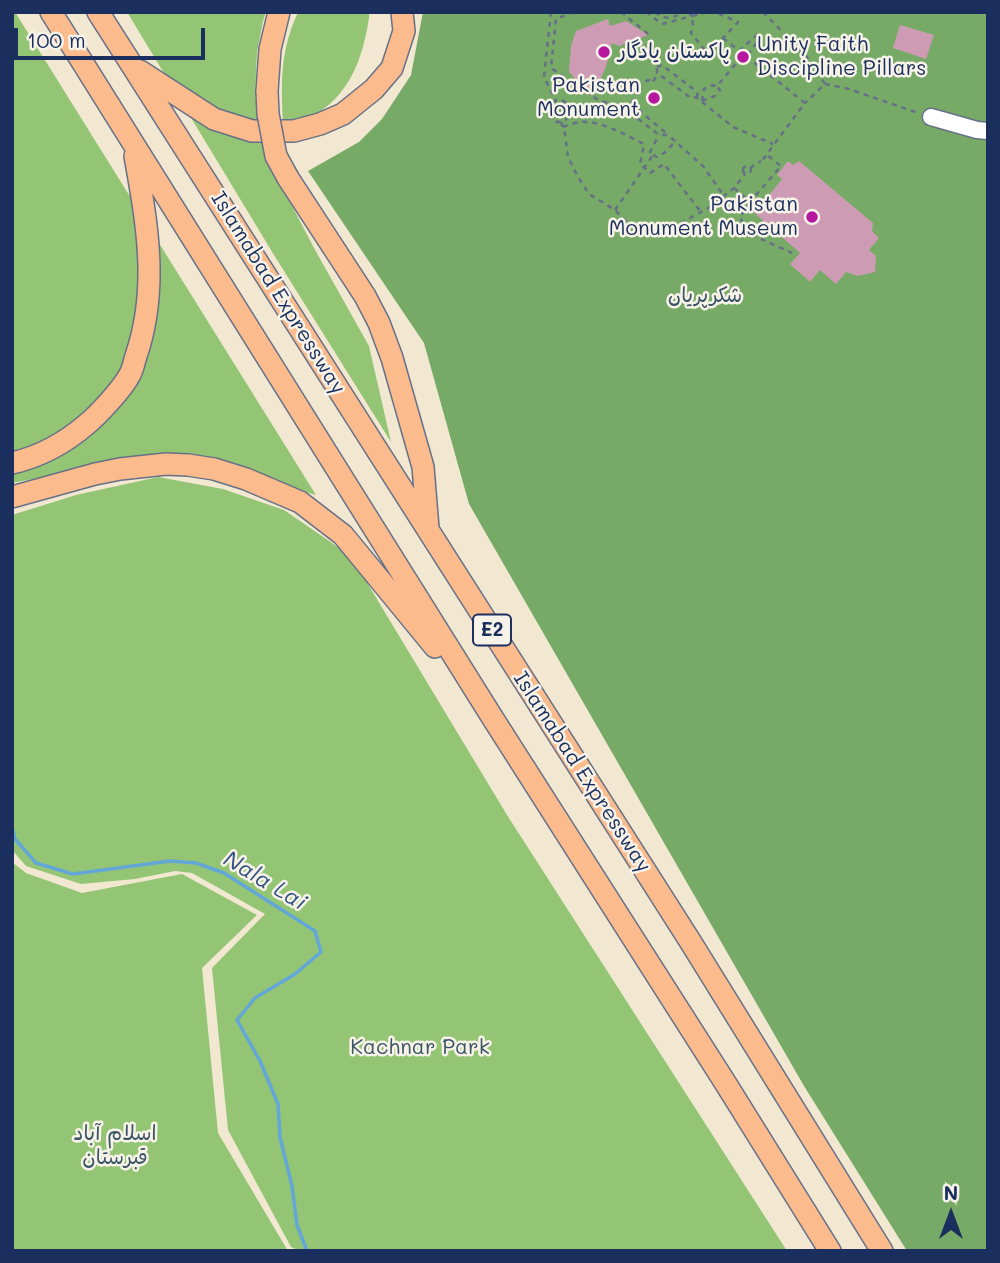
<!DOCTYPE html>
<html>
<head>
<meta charset="utf-8">
<style>
  body { margin:0 }
  #map { position:relative; width:1000px; height:1263px; overflow:hidden; background:#f2e8d2; font-family:Mali,sans-serif }
  canvas { display:block }
  .frame { position:absolute; inset:0; border:14px solid #1b2f5e; pointer-events:none }
  .north { position:absolute; left:916px; top:1179px; width:70px; height:70px; -webkit-text-stroke:5px #f7f3e8; paint-order:stroke; rotate:0deg; font-size:19px; font-weight:700; line-height:28px; text-align:center; color:#1b2f5e }
  .north::after { content:''; display:block; margin:auto; width:24px; height:32px; background:#1b2f5e; clip-path:polygon(50% 0,100% 100%,50% 72%,0 100%) }
  .scale { position:absolute; left:14px; top:28px; width:191px; height:32px; box-sizing:border-box; border:4px solid #1b2f5e; border-top:0; padding-left:9px; font-size:21px; line-height:24px; white-space:nowrap; color:#1b2f5e; -webkit-text-stroke:5px #f7f3e8; paint-order:stroke }
</style>
</head>
<body>
<div id="map">
<canvas width="1000" height="1263"></canvas>
<div class="frame"></div>
<div class="north">N</div>
<div class="scale">100 m</div>
</div>
<script>
const context = document.querySelector('canvas').getContext('2d');
context.lineJoin = 'round';
function fill(path, color) { context.fillStyle = color; context.fill(path, 'evenodd'); }
function trace(path, color, width, dash) { context.strokeStyle = color; context.lineWidth = width; context.lineCap = dash ? 'butt' : 'round'; context.setLineDash(dash || []); context.stroke(path); }
function drawText(font, color, halo, rows, align = 'center') {
  context.font = font + ' Mali,"Playpen Sans Arabic",sans-serif'; context.lineWidth = 5; context.setLineDash([]); context.textBaseline = 'middle'; context.strokeStyle = halo; context.fillStyle = color; for (const [text, x, y, turn = 0] of rows) {
    context.save(); context.translate(x, y); context.rotate((+turn || 0) * Math.PI / 180); context.textAlign = isNaN(turn) ? turn : align; if (halo) context.strokeText(text, 0, 0); context.fillText(text, 0, 0); context.restore();
  }
}
fill(new Path2D(`
  M12 12H15L316 495 167 453 12 483Z
  M127 12H266L263 21 257 52 255 94 264 152 314 248 369 346 391 442 274 255Z
  M298 12H369V18C363 58 349 98 310 117 302 120 292 121 283 123 281 81 280 52 298 12Z
  M158 477 223 489 284 510 351 556 507 815 787 1251H300L291 1247 228 1130 212 968 265 914 192 873 175 871 135 879 81 884 26 866 12 850V515L76 495Z
  M12 862 26 873 82 893 182 874 257 915 202 968 218 1133 288 1251H12Z`), '#94c575');
fill(new Path2D(`
  M423 12H988V1251H907L804 1086 469 504 424 343 308 171 359 142 382 119 411 75Z`), '#7a6');
trace(new Path2D(`
  M12 827 15 839 36 863 73 874 170 861 196 863 224 873 315 931 321 952 295 974 255 998 237 1020 260 1061 278 1104 280 1137 292 1186 297 1225 307 1251`), '#63a7d8', 3.5);
fill(new Path2D(`
  M608 19 610 26 626 21 648 35 619 46 612 43 606 67 592 96 569 72 571 46 576 31Z
  M900 25 934 35 926 59 893 48Z
  M788 161 793 165 799 161 873 223 872 231 879 238 869 250 876 256 875 272 858 276 846 272 836 284 820 270 810 282 790 264 800 253 751 210 760 199 765 200 782 179 777 175Z`), '#cd9cb4');
const tertiary = new Path2D(`
  M931 117 977 130 988 131`);
const trunk = new Path2D(`
  M51 12 492 717 726 1084 830 1251
  M98 12 690 941 882 1251
  M140 71 214 119 252 131H294L320 124 343 114 374 89 392 68 404 31 402 12
  M267 91 270 49 279 12
  M288 178 365 296 379 323 392 358 423 467 428 528
  M12 463C39 457 66 442 87 424 99 414 122 389 129 376 133 370 134 362 136 356 159 289 147 223 135 156
  M12 497 95 474 120 469 166 464 188 465 214 469 246 479 300 502 343 535 435 647`);
trace(tertiary, '#667087', 19);
trace(trunk, '#667087', 24);
trace(new Path2D(`
  M551 12 544 77 556 101
  M574 12 556 19 551 68 598 100 624 108 659 135H668L703 166 724 196
  M621 12 647 33 657 67V73L691 98 696 97 733 127 773 144
  M646 12 662 24 692 16 688 12
  M655 12C664 20 673 19 683 12
  M707 12 692 16 693 26 691 33 708 54 738 22 715 12
  M763 12 808 58 825 84 805 103
  M723 38 805 103 761 162
  M739 51 760 32V38L747 56
  M657 67 662 65 696 91 698 95 696 97
  M825 84 849 89 918 113
  M548 111a11 11 0 1 1 22 0a11 11 0 1 1-22 0Z
  M702 101 704 89 710 85 717 86 744 54
  M702 101 715 96 720 90 717 87
  M631 103 638 93 637 84 649 80 652 83 658 74
  M624 108 629 102 666 133
  M561 122 565 134 568 157 578 177 589 194 615 210 628 223 653 225 681 223 710 207 734 188 745 174
  M563 127C568 125 574 123 580 122 600 120 626 135 644 144L640 164 650 173 664 164 700 211
  M653 155 657 157 664 153 675 142
  M743 170a4 4 0 1 1 8 0a4 4 0 1 1-8 0Z
  M750 168 761 161
  M734 188 750 202 781 166 767 155
  M750 202 740 217 748 233 792 253
  M615 210 653 155 650 152 659 135`), '#667087', 2.5, [5, 5]);
trace(tertiary, '#fff', 16);
trace(trunk, '#fbbb8d', 21);
const trunkBridge = new Path2D(`
  M267 91 268 114 276 156 288 178`);
trace(trunkBridge, '#667087', 24, []);
trace(trunkBridge, '#fbbb8d', 21);
for (const [x, y, r, color] of [
  [604,52,7,"#b5179e"],
  [743,57,7,"#b5179e"],
  [654,98,7,"#b5179e"],
  [812,217,7,"#b5179e"]
]) { const dot = new Path2D(); dot.arc(x, y, r, 0, 2 * Math.PI); context.fillStyle = color; context.fill(dot); trace(dot, '#f7f3e8', 2.5); }
for (const [x, y, w] of [
  [492,630,38]
]) { const box = new Path2D(); box.roundRect(x - w / 2, y - 15.5, w, 31, 5); context.fillStyle = '#f7f3e8'; context.fill(box); trace(box, '#1b2f5e', 2); }
drawText('bold 19px', '#1b2f5e', null, [
  ["E2",492,630]
]);
drawText('21px', '#1b2f5e', '#f7f3e8', [
  ["Unity Faith",757,45],
  ["Discipline Pillars",757,69],
  ["پاکستان یادگار",618,52],
  ["Pakistan",640,86,"right"],
  ["Monument",640,110,"right"],
  ["Pakistan",798,205,"right"],
  ["Monument Museum",798,229,"right"]
], 'left');
drawText('21px', '#1b2f5e', '#f7f3e8', [
  ["Islamabad Expressway",278,293,58],
  ["Islamabad Expressway",582,772,57]
]);
drawText('21px', '#395464', '#f7f3e8', [
  ["شکرپریاں",705,296],
  ["Kachnar Park",420,1048],
  ["اسلام آباد",115,1134],
  ["قبرستان",115,1158]
]);
drawText('italic 23px', '#315383', '#f7f3e8', [
  ["Nala Lai",265,881,31]
]);
</script>
</body>
</html>
